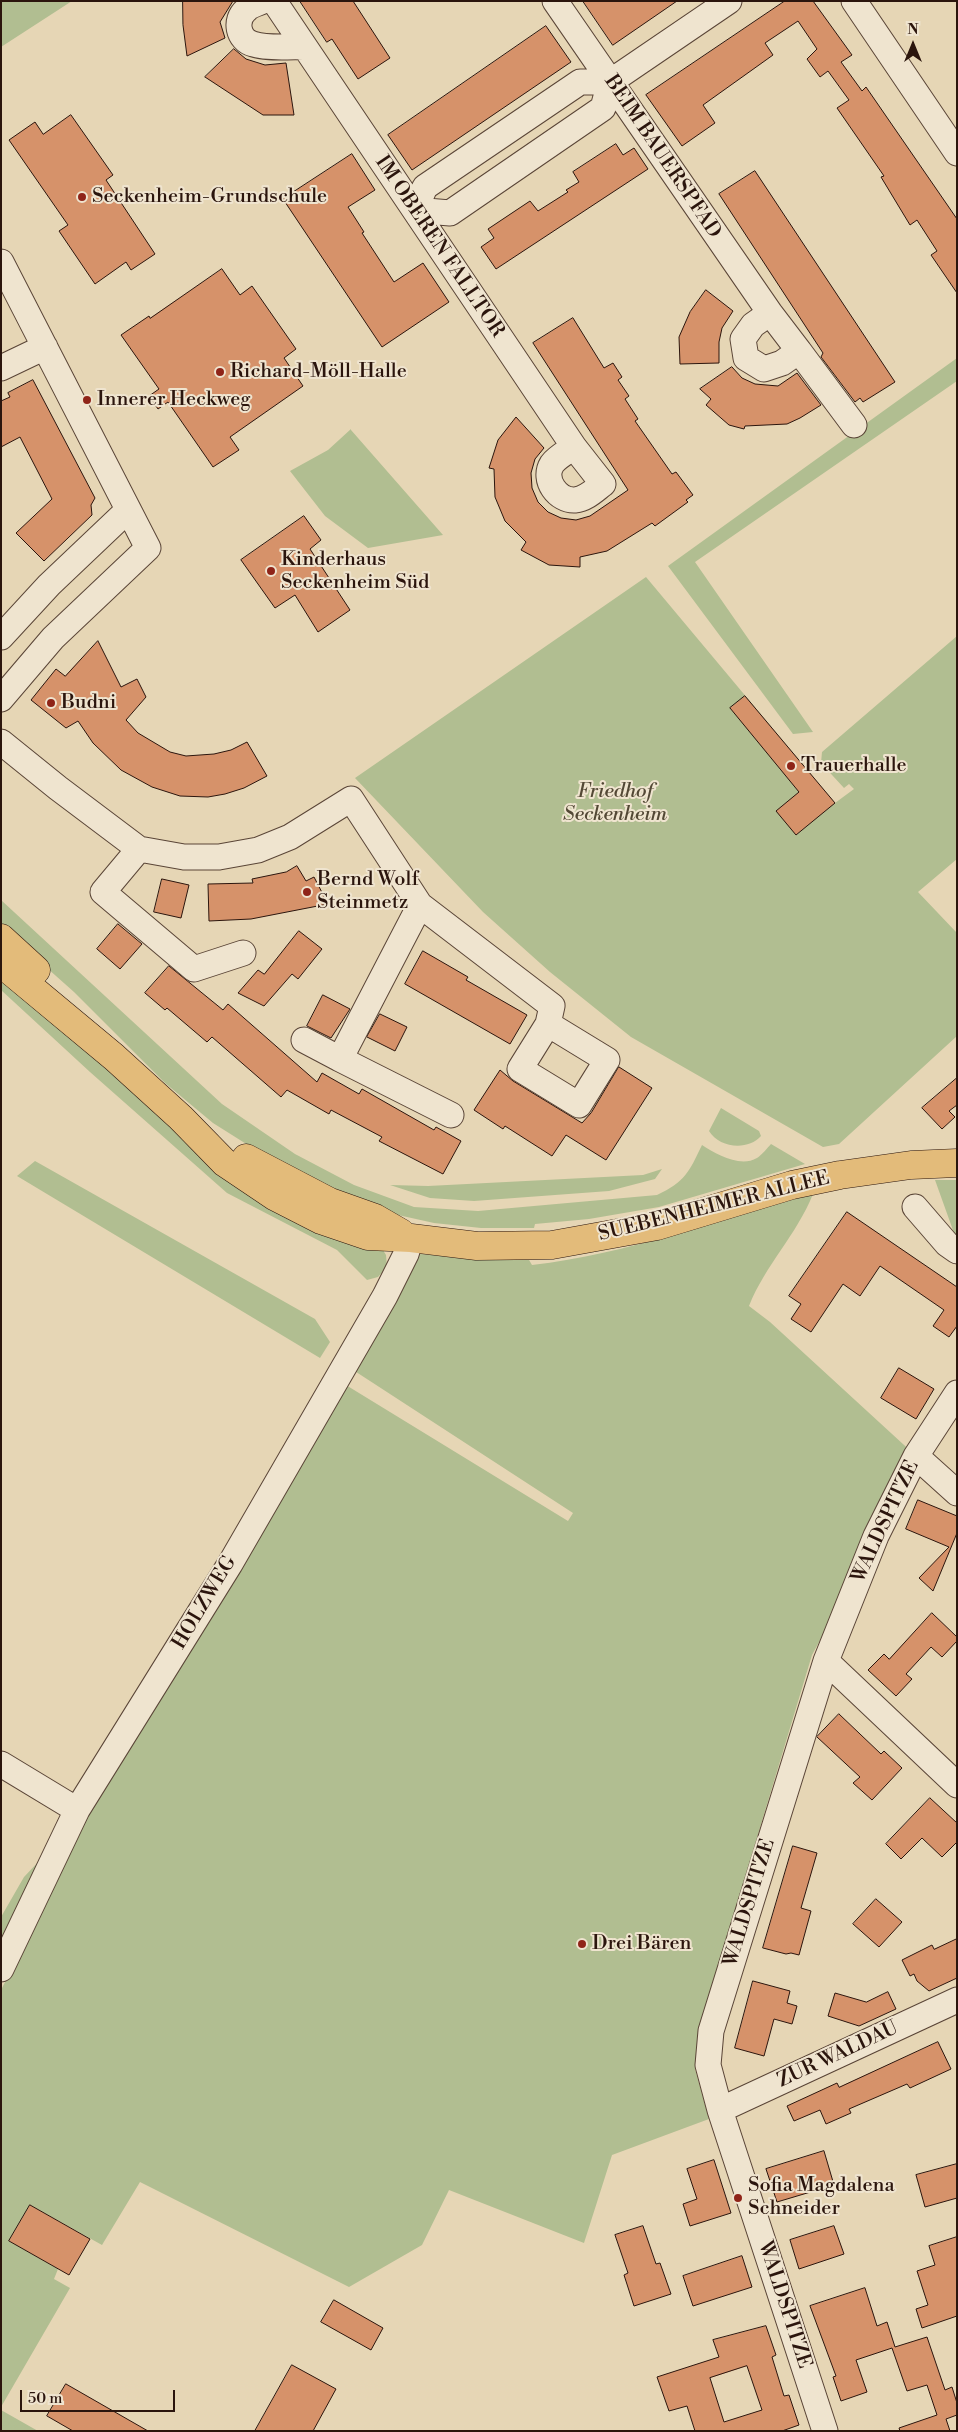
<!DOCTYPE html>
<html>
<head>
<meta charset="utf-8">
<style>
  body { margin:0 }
  #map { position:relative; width:958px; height:2432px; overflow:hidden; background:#e6d6b5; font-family:"Libre Bodoni",serif }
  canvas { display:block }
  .frame { position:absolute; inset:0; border:2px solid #2b150d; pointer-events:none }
  .north { position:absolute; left:888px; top:20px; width:50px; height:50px; -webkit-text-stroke:4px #efe4cf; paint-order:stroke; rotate:0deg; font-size:14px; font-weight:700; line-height:20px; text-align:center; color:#2b150d }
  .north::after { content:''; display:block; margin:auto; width:18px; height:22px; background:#2b150d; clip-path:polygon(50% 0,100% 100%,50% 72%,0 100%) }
  .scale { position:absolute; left:20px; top:2390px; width:155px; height:22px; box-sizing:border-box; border:2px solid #2b150d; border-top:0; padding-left:6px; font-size:15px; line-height:18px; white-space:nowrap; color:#2b150d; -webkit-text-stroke:4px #efe4cf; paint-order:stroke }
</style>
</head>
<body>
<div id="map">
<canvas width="958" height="2432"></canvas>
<div class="frame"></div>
<div class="north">N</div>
<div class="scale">50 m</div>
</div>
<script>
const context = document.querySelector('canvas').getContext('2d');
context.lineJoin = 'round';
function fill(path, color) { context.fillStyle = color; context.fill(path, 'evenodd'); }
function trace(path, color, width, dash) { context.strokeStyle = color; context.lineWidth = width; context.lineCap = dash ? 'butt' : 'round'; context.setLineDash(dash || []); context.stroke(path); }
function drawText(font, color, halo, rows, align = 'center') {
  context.font = font + ' "Libre Bodoni",serif'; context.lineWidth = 4; context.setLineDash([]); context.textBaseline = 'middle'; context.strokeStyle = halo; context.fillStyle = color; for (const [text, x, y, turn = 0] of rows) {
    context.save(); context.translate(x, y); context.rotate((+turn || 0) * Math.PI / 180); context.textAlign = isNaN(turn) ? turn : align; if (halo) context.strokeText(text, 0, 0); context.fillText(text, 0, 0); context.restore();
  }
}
fill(new Path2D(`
  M1 1H72L1 47Z
  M957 358V381L695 562 813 732 793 734 668 566Z
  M351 429V430L443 535 368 548 325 516 290 471 328 450Z
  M646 577 835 803 854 789 849 784 844 788 821 763 822 752 957 636V859L918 892 957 933V1036L839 1144 823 1147 631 1037 550 972 483 912 355 778Z
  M1 900 222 1104 295 1154 354 1185 414 1207 478 1211 657 1195C685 1182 689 1172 702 1145 716 1154 740 1168 757 1158 762 1155 767 1148 771 1144L805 1164 659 1207 589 1219 535 1224 534 1228H481L434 1223 389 1213 341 1193 259 1152 213 1123 165 1083 74 992 1 927Z
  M1 969 163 1116 378 1242 386 1255 387 1267 378 1277 367 1280 337 1250 227 1193 90 1072 1 990Z
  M721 1108 759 1131 761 1136C748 1151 719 1148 709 1131Z
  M35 1161 315 1319 330 1342 320 1358 17 1176Z
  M662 1169 655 1179 609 1191 474 1201 430 1198 390 1185 428 1186 643 1175Z
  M935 1180H957V1235L954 1233Z
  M813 1194C796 1236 766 1264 749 1306L770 1322 916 1456 873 1542 812 1655 706 2007 695 2069 709 2119 612 2155 584 2243 449 2190 422 2245 349 2287 140 2182 102 2245 30 2205 9 2241 58 2269 54 2279 70 2288 1 2407V1990L65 1863 83 1811 341 1382 568 1521 573 1513 350 1368 412 1259 421 1254 476 1259 529 1260 532 1265C628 1254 720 1219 813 1194Z
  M40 1860 1 1945V1917L24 1877Z
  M1 2410 38 2431H1Z`), '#b1be91');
const building = new Path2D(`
  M183 1H233L220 22 225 38 187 56 183 25Z
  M300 1H353L390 58 358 79 332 39 327 42Z
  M583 1H677L613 45Z
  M785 1H813L852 55 841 62 862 91 866 87 957 219V293L931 255 937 251 917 220 910 225 881 177 884 176 837 108 849 100 828 71 820 77 807 59 817 49 798 21 765 43 773 55 703 105 715 123 682 146 646 95Z
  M546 26 571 62 412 170 388 135Z
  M234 49 246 59 265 65 286 63 294 115H263L205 77Z
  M71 115 113 175 106 180 155 254 131 270 126 262 95 284 59 231 68 225 9 140 35 122 43 134Z
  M616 144 623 155 634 148 648 169 496 269 481 247 494 238 488 229 530 201 538 211 568 192 566 190 579 182 573 172Z
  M352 154 375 190 348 207 364 232 362 233 394 282 423 263 449 302 382 347 283 199Z
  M755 171 895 382 863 402 860 398 855 402 821 357 823 353 719 194Z
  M222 269 240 295 252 286 296 349 284 358 303 386 230 437 239 450 213 467 168 402 158 409 149 396 159 389 121 335 149 316 150 318Z
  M706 290 733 311 722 328 719 342V363L680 364 679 337 690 312Z
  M573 318 604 368 613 363 622 377 618 380 629 396 625 399 638 419 635 421 672 474 676 472 693 495 686 500 688 502 655 526 652 523 607 551 580 557V567L549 565 521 550 526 542 505 521 495 497 494 469 489 468 498 440 516 417 544 448 535 459 531 473 532 488 538 502 548 512 561 518 576 520 590 516 628 490 533 343Z
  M732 367 742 378 755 384 778 386 797 373 821 405 800 418 787 424 745 426 744 429 729 425 706 405 711 399 700 389Z
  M33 380 95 498 91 505 92 515 44 561 16 533 52 499 20 437 1 447V401L10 397 8 393Z
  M304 516 321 540 310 549 350 610 318 632 295 595 275 608 241 560Z
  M98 641 121 687 137 679 146 697 126 720 138 733 170 752 186 756 214 754 231 750 247 742 267 776 244 788 225 794 208 797 180 796 152 787 121 770 93 743 78 721 66 728 31 700 56 669 65 676Z
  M745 696 835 803 796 835 776 811 799 792 730 708Z
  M297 866 306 881 314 877 328 904 251 919 209 921 208 884 253 883 252 879 286 872Z
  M162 879 189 885 181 918 154 912Z
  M118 924 142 944 120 969 97 949Z
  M299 931 322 949 298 979 292 974 264 1006 238 993 258 970 264 974Z
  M423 951 468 977 466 980 527 1015 510 1044 405 984Z
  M169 966 223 1010 228 1004 317 1082 322 1073 359 1094 362 1089 434 1130 436 1127 461 1141 443 1174 379 1141 382 1137 331 1110 329 1114 287 1090 281 1097 212 1037 207 1042 167 1008 165 1010 145 993Z
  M323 995 350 1009 331 1038 307 1026Z
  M380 1014 407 1027 395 1051 367 1037Z
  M619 1067 652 1088 606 1160 566 1135 552 1156 505 1126 503 1129 474 1110 500 1070 513 1081 582 1123 591 1113Z
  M957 1078V1105L949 1111 955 1117 942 1129 922 1108Z
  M847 1212 957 1287V1326L949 1337 933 1326 944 1310 880 1266 860 1296 843 1284 811 1332 791 1319 801 1304 789 1296Z
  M899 1368 934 1389 916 1419 881 1398Z
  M918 1500 957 1516V1533L933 1591 919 1578 949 1547 906 1529Z
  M932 1613 957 1637V1641L942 1657 931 1647 906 1674 912 1679 896 1696 868 1670 884 1654 889 1659Z
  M839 1714 881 1754 884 1751 902 1768 872 1800 853 1783 860 1777 817 1737Z
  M930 1798 957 1823V1842L942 1857 922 1838 901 1859 886 1844Z
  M793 1846 817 1853 801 1908 811 1911 799 1955 791 1953 786 1954 763 1948Z
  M876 1899 902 1922 879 1947 853 1924Z
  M957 1939V1978L929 1991 917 1981 914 1974 910 1976 902 1960 932 1945 934 1949Z
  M753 1981 790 1991 787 2003 797 2006 792 2024 774 2019 764 2056 735 2048Z
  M888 1992 896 2009 859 2026 828 2016 835 1993 866 2002Z
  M938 2042 951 2069 910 2088 907 2084 849 2109 851 2113 826 2124 820 2110 794 2121 787 2106 837 2083 839 2087Z
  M824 2151 834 2185 777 2202 766 2169Z
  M714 2160 731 2213 690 2226 683 2204 697 2199 687 2169Z
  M957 2164V2198L925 2207 916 2175Z
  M30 2205 90 2239 69 2275 9 2241Z
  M643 2226 656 2264 660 2263 671 2294 634 2306 624 2275 628 2273 615 2235Z
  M834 2226 844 2254 799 2269 790 2240Z
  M957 2237V2316L922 2328 916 2309 928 2305 917 2271 935 2265 929 2246Z
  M742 2256 752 2287 693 2306 683 2276Z
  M865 2288 877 2326 887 2322 895 2347 927 2337 945 2390 952 2387 957 2403V2415L946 2419 950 2431H900L899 2428 937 2415 927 2385 907 2391 892 2348 856 2360 867 2392 841 2401 833 2377 836 2376 810 2306Z
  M334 2300 383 2328 371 2350 321 2322Z
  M766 2326 776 2355 772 2357 784 2396 789 2395 799 2425 782 2431H695L687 2406 669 2411 657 2377 719 2357 713 2340ZM747 2366 762 2410 724 2422 710 2378Z
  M292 2365 336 2389 313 2431H255Z
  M66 2384 148 2431H73L47 2416Z`);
fill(building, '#d6926a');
trace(building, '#2b150d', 1);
const minor = new Path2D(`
  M263 1C257 4 250 5 246 10 234 20 238 40 253 44 268 49 288 46 304 47
  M274 1 574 447 603 484C595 490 586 499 575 500 558 501 542 480 552 464 557 457 567 452 574 447
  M555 1 770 313 799 351 782 363 764 369 746 358 743 339 753 325 770 313
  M854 1 957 153
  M610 82 603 108 450 213 415 210 425 187 580 82H610L729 1
  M1 262 148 548 53 638 1 699
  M799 351 854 425
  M1 368 45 347
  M1 637 49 585 128 510
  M1 742 58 788 139 849 184 857H219L258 850 290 837 351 799 420 905 552 1006 548 1024
  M139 849 103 892 194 969 243 953
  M548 1024 607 1060 579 1105 520 1069Z
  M304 1040 340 1059 420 905
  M340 1059 451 1115
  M915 1207 947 1244 957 1251
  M916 1456 957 1493
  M826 1661 957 1785
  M1 1764 77 1810
  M1 1969 77 1810 230 1564 385 1296 406 1254 411 1238
  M720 2110 957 2000
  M825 2431 720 2110 708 2065 711 2031 826 1661 876 1536 916 1456 957 1393`);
const major = new Path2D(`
  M1 938 36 970
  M1 963 114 1057 181 1118 225 1163 274 1196 321 1220 368 1236 411 1238 477 1246 552 1245 657 1226 792 1185 840 1175 911 1165 957 1163
  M246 1158 330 1202 375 1218 401 1233`);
trace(minor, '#5a4537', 27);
trace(major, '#2b150d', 29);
trace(minor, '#efe4cf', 25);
trace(major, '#e3bb7a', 28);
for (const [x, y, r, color] of [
  [82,197,5,"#8f2418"],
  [220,372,5,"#8f2418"],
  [87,400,5,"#8f2418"],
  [271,571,5,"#8f2418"],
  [51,703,5,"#8f2418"],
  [791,766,5,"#8f2418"],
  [307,892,5,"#8f2418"],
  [582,1944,5,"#8f2418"],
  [738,2198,5,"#8f2418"]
]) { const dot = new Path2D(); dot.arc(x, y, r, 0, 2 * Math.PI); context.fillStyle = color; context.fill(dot); trace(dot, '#efe4cf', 2); }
drawText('20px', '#2b150d', '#efe4cf', [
  ["BEIM BAUERSPFAD",662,157,56],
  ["IM OBEREN FALLTOR",439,247,56],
  ["SUEBENHEIMER ALLEE",714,1207,-14],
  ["WALDSPITZE",886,1522,-65],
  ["HOLZWEG",205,1603,-59],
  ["WALDSPITZE",750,1903,-73],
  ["ZUR WALDAU",838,2055,-25],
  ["WALDSPITZE",784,2305,72]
]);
drawText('20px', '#2b150d', '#efe4cf', [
  ["Seckenheim-Grundschule",92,197],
  ["Richard-Möll-Halle",230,372],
  ["Innerer Heckweg",97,400],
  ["Kinderhaus",281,560],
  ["Seckenheim Süd",281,583],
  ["Budni",61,703],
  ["Trauerhalle",801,766],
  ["Bernd Wolf",317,880],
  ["Steinmetz",317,903],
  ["Drei Bären",592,1944],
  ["Sofia Magdalena",748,2186],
  ["Schneider",748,2209]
], 'left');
drawText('italic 20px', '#534835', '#efe4cf', [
  ["Friedhof",615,792],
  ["Seckenheim",615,815]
]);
</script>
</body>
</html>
